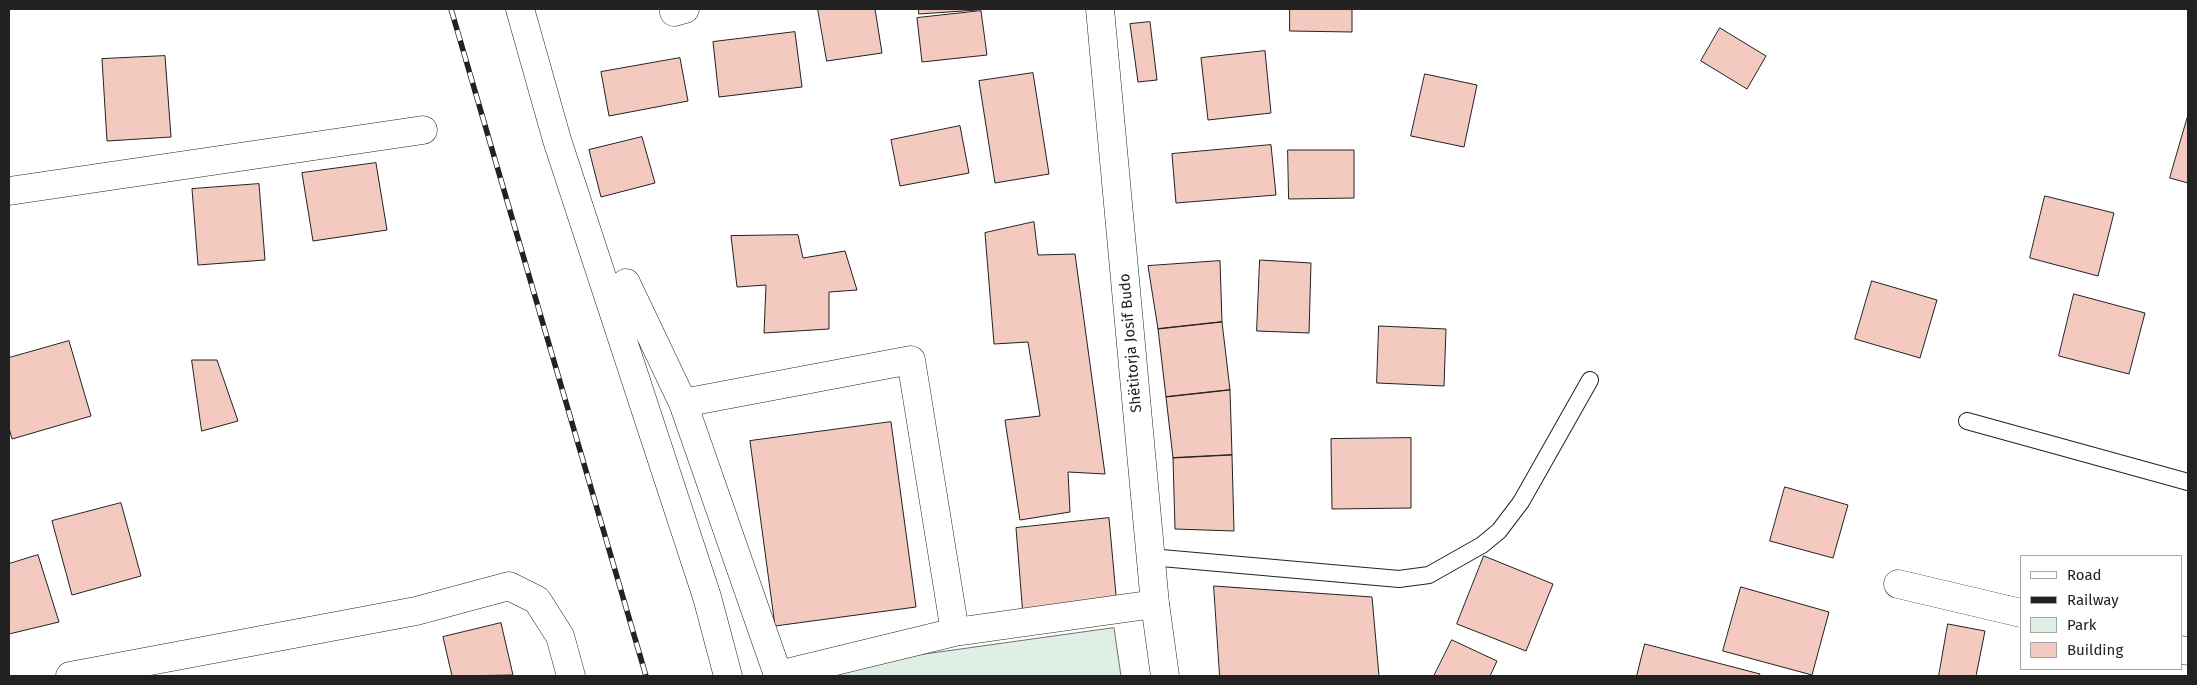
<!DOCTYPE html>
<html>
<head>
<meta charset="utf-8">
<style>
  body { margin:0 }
  #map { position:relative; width:2197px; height:685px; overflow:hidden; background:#fff; font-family:"Fira Sans",sans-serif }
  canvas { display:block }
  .frame { position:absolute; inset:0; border:10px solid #222; pointer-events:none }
  .legend { position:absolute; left:2020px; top:555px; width:162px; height:115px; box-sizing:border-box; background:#fff; border:1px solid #a7a7a7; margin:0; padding:6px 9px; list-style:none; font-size:15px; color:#222 }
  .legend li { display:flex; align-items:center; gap:10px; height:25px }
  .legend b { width:25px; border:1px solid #a7a7a7 }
</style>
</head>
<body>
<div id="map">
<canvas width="2197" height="685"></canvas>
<div class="frame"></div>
<ul class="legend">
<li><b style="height:6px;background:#fff"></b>Road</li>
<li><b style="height:6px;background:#222"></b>Railway</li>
<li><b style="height:14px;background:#e0efe3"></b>Park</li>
<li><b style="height:14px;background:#f3c9c0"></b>Building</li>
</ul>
</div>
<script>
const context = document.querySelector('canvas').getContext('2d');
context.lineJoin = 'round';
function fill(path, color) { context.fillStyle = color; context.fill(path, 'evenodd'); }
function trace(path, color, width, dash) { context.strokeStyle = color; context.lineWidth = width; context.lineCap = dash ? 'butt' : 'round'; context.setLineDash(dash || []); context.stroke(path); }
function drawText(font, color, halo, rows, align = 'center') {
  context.font = font + ' "Fira Sans",sans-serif'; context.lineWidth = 4; context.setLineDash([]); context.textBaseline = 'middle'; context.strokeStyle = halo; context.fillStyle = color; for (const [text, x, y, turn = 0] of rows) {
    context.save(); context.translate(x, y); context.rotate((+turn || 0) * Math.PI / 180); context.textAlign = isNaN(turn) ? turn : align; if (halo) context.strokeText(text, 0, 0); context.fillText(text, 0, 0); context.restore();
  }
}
const green = new Path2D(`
  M1114 628 1121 676H828L827 668Z`);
fill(green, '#e0efe3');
trace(green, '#6f6f6f', 1);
const building = new Path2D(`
  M818 9H875L882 53 827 61Z
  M919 9H977V10L919 14Z
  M1290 9H1352V32L1290 31Z
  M981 11 987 55 922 62 917 18Z
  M1150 22 1157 80 1138 82 1130 24Z
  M1720 28 1766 56 1747 89 1701 61Z
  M795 32 802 87 719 97 713 42Z
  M1265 51 1271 113 1208 120 1201 58Z
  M165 56 171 137 107 141 102 59Z
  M680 58 688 101 609 116 601 72Z
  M1033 73 1049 174 995 183 979 81Z
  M1425 74 1477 85 1464 147 1411 136Z
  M2188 115V183L2170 178Z
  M960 126 969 173 900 186 891 140Z
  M642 137 655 183 601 197 589 150Z
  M1271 145 1276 195 1176 203 1172 154Z
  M1288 150H1354V198L1289 199Z
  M376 163 387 230 313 241 302 173Z
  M259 184 265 260 198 265 192 189Z
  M2045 196 2114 213 2098 276 2030 258Z
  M1034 222 1038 255 1075 254 1105 474 1068 472 1070 512 1020 520 1005 420 1040 416 1028 342 994 344 985 233Z
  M798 235 803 258 845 251 857 290 829 292V329L764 333 766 285 737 287 731 236Z
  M1260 260 1311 263 1309 333 1257 331Z
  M1220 261 1222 322 1158 329 1148 266Z
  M1872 281 1937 300 1920 358 1855 339Z
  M2074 294 2145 313 2129 374 2059 356Z
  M1222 322 1230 390 1166 397 1158 329Z
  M1379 326 1446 329 1444 386 1377 383Z
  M69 341 91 416 12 439 9 428V358Z
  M192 360H217L238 421 202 431Z
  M1230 390 1232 455 1173 458 1166 397Z
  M891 422 916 607 775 626 750 441Z
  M1411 438V508L1332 509 1331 439Z
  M1232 455 1234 531 1175 529 1173 458Z
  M1785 487 1848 505 1833 558 1770 541Z
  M121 503 141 576 72 595 52 521Z
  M1109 518 1117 606 1023 616 1016 528Z
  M38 555 59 622 9 634V564Z
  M1484 556 1553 584 1526 651 1457 624Z
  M1214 586 1372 597 1379 676H1220Z
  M1741 587 1829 612 1812 675 1723 651Z
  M501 623 513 675 452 676 443 637Z
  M1948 624 1985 631 1976 676H1939Z
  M1452 640 1497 661 1490 676H1434Z
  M1645 644 1760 674 1759 676H1637Z`);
fill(building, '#f3c9c0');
trace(building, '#222', 1);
const lane = new Path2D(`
  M1967 421 2188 482
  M1150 557 1399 579 1429 575 1482 545 1499 531 1521 502 1590 380`);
const street = new Path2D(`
  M520 9 557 140 707 597 728 676
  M674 12 685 9
  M9 191 423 130
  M626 283 683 403 911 360 955 632
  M683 403 778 675 955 632 1155 604
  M1898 584 2021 613
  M2181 650 2188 651
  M70 676 416 611 509 586 537 600 560 636 571 676`);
const secondary = new Path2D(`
  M1100 9 1155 604 1165 676`);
trace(lane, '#222', 18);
trace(street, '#222', 29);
trace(secondary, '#222', 29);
trace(lane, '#fff', 16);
trace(street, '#fff', 28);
trace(secondary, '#fff', 28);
const rail = new Path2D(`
  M451 9 646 676`);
trace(rail, '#222', 5.5);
trace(rail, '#fff', 4, [11]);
drawText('15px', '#222', '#fff', [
  ["Shëtitorja Josif Budo",1131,343,-95]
]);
</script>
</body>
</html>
